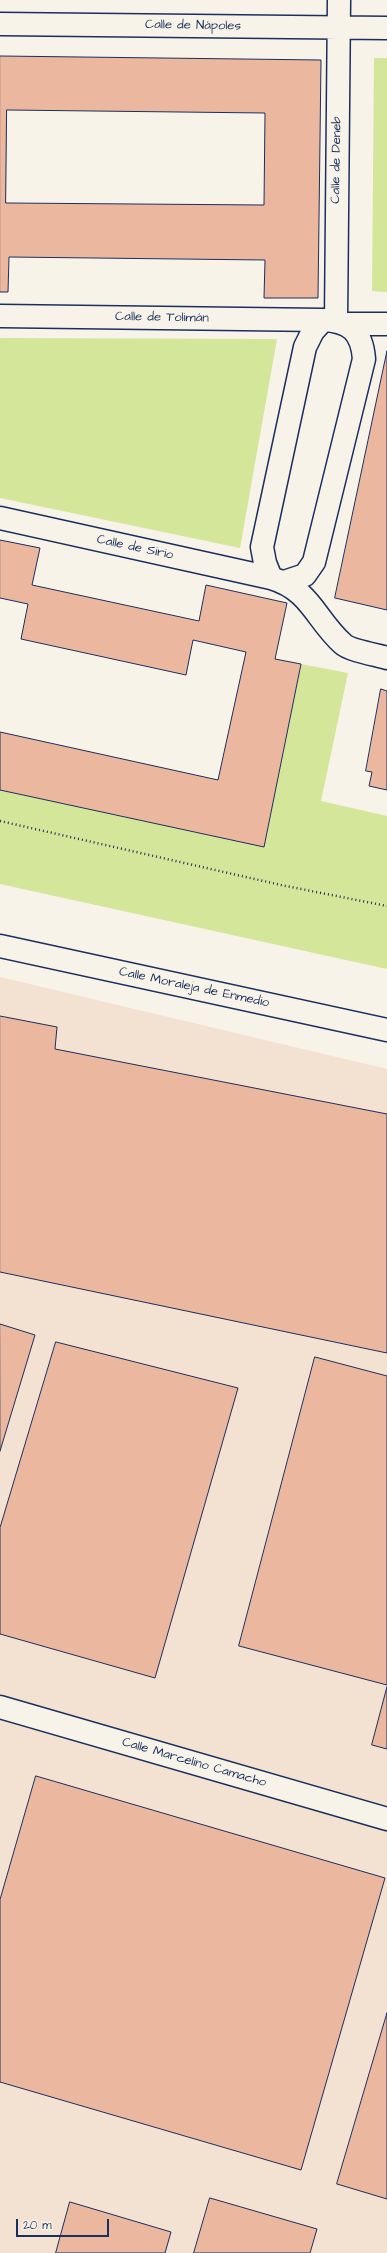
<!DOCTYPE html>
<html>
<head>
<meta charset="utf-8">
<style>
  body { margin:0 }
  #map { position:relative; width:387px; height:2253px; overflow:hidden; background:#f7f3e8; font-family:"Architects Daughter",sans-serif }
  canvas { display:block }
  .scale { position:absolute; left:16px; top:2219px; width:93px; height:18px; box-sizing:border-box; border:2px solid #1b2f5e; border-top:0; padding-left:5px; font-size:12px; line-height:14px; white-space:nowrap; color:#1b2f5e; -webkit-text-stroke:3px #f7f3e8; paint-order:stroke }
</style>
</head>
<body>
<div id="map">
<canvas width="387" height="2253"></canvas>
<div class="scale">20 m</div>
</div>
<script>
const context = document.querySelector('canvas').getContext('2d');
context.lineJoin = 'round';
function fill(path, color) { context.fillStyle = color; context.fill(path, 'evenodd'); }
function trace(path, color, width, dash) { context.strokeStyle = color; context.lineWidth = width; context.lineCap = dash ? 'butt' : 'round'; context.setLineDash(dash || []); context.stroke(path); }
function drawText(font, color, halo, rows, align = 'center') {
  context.font = font + ' "Architects Daughter",sans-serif'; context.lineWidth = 3.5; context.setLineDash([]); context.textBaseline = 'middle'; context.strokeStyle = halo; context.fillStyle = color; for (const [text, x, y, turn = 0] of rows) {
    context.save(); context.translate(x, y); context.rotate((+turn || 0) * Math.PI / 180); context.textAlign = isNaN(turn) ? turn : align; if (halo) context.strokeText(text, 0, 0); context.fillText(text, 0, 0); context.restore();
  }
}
fill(new Path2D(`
  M0 977 387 1069V2253H0Z`), '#f3e1d2');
fill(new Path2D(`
  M374 58H387V292L372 291Z
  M0 338 277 339 240 548 0 498Z
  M301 664 348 673 321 801 387 816V969L0 884V790L264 847Z`), '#d4e69a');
const building = new Path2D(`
  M0 56 321 60 318 298H264L265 260 9 257 8 292H0ZM7 110 265 113 264 205 6 203Z
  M387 351V610L335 598Z
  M0 540 40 548 32 585 199 621 206 585 287 603 275 659 301 664 264 847 0 790V732L218 780 246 652 193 640 186 675 21 639 28 604 0 598Z
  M381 689 387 691V790L369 786 372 772 366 771Z
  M0 1016 57 1027 55 1049 387 1114V1353L0 1272Z
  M0 1324 35 1335 0 1451Z
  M56 1342 238 1388 155 1678 0 1634V1528Z
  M315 1357 387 1376V1685L239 1646Z
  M387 1687V1749L372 1745Z
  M36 1776 385 1878 301 2170 0 2082V1900Z
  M387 2013V2199L337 2184Z
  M210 2198 317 2229 310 2253H194Z
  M70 2202 171 2232 165 2253H56Z`);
fill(building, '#ebb79e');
trace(building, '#1b2f5e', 1);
const street = new Path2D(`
  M0 24 387 28
  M0 316 323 320
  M336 321 339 0
  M348 324H387
  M0 518 271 578
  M284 582 305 575 314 562 364 359C362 332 350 321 323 320L313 331 305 347 262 547 265 563 271 578C311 590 315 619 343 644 349 650 377 655 387 658
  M0 946 387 1030
  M0 1707 387 1819`);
trace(street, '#1b2f5e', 25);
trace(new Path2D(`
  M0 821 281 885 387 906`), '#1b2f5e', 2.5, [1, 3]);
trace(street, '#f7f3e8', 22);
drawText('13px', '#1b2f5e', '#f7f3e8', [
  ["Calle de Nápoles",193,26,1],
  ["Calle de Deneb",337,160,-89],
  ["Calle de Tolimán",162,318,1],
  ["Calle de Sirio",135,548,12],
  ["Calle Moraleja de Enmedio",194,988,12],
  ["Calle Marcelino Camacho",194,1763,16]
]);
</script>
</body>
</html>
